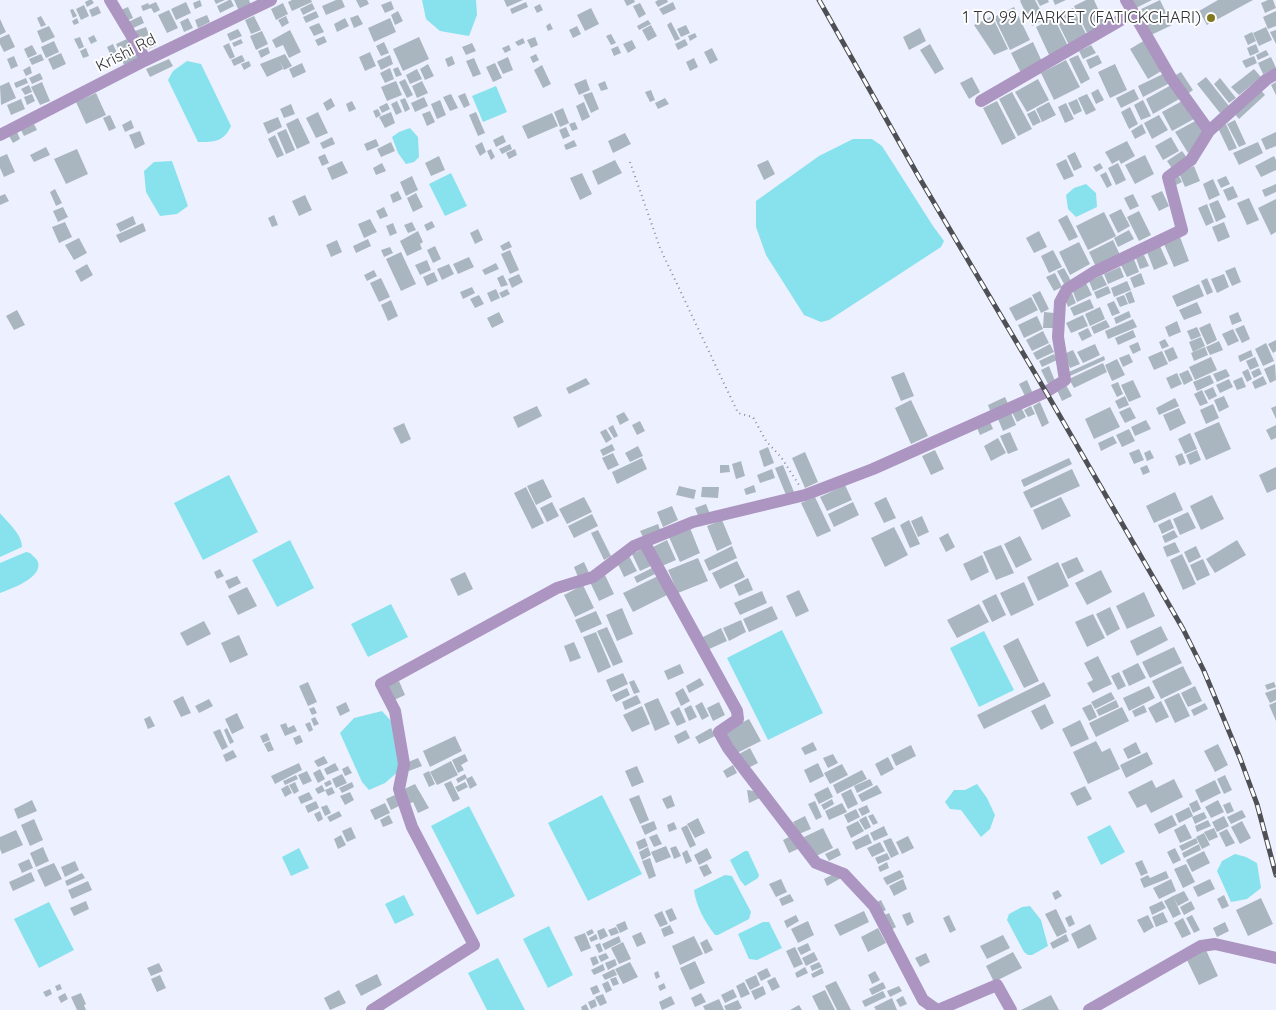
<!DOCTYPE html>
<html>
<head>
<meta charset="utf-8">
<style>
  body { margin:0 }
  canvas { display:block; background:#edf0fe }
</style>
</head>
<body>
<canvas width="1276" height="1010"></canvas>
<script>
const context = document.querySelector('canvas').getContext('2d');
context.lineJoin = 'round';
function fill(path, color) { context.fillStyle = color; context.fill(path, 'evenodd'); }
function trace(path, color, width, dash) { context.strokeStyle = color; context.lineWidth = width; context.lineCap = dash ? 'butt' : 'round'; context.setLineDash(dash || []); context.stroke(path); }
function drawText(font, color, halo, rows, align = 'center') {
  context.font = font + ' Quicksand,sans-serif'; context.lineWidth = 4; context.setLineDash([]); context.textBaseline = 'middle'; context.strokeStyle = halo; context.fillStyle = color; for (const [text, x, y, turn = 0] of rows) {
    context.save(); context.translate(x, y); context.rotate((+turn || 0) * Math.PI / 180); context.textAlign = isNaN(turn) ? turn : align; if (halo) context.strokeText(text, 0, 0); context.fillText(text, 0, 0); context.restore();
  }
}
fill(new Path2D(`
  M422 0H476L477 15 469 36 440 31 426 19Z
  M187 61 201 64 231 126C224 142 214 142 198 142L168 80 173 71Z
  M496 86 507 112 483 122 472 96Z
  M410 128 418 137 419 157 414 162 406 164 398 153 392 137 399 132Z
  M853 139H872L882 146 933 226 944 241 941 247 840 313 829 320 821 322 804 315 766 255 756 227V201L819 156Z
  M172 161 188 206 177 214 160 216 146 192 144 171 154 162Z
  M451 173 467 206 445 216 429 184Z
  M1086 184 1096 193 1097 207 1076 217 1068 209 1066 195 1074 188Z
  M229 475 258 532 203 560 174 503Z
  M0 513C8 523 22 534 22 547L0 557Z
  M290 540 314 588 277 607 252 560Z
  M26 552 30 553C32 555 37 559 38 562 43 578 10 589 0 593V563Z
  M391 604 408 637 368 657 351 624Z
  M782 630 823 713 768 740 727 658Z
  M984 631 1014 690 979 707 950 648Z
  M382 711 391 721 400 770 385 783 369 790 362 782 340 733 354 718Z
  M977 784 987 798 995 815 990 829 981 837 961 810 950 809 945 802 954 790H965Z
  M602 795 642 874 588 901 548 823Z
  M469 806 515 896 477 915 431 826Z
  M1110 825 1125 852 1101 865 1087 837Z
  M299 848 309 868 291 876 282 857Z
  M745 851H748L759 875 758 878 745 886 740 880 730 860Z
  M1235 854 1246 857 1257 863 1261 888 1247 899 1231 902 1217 871 1222 861Z
  M725 875 732 876 751 912 749 919 718 935H715C705 922 696 906 694 890Z
  M404 895 414 915 395 924 385 904Z
  M49 902 74 950 39 968 14 919Z
  M1030 906 1041 920 1048 946 1032 955H1028L1024 952 1007 920 1009 914 1022 907Z
  M763 922H769L782 948 757 960 749 959 738 934Z
  M549 926 573 975 548 988 523 939Z
  M498 958 525 1010H487L468 973Z`), '#87e2ee');
fill(new Path2D(`
  M89 0H92L94 3 87 7 85 2Z
  M200 0 202 6 195 9 193 3Z
  M214 0H225L216 4Z
  M229 0H231L234 6 220 13 217 6Z
  M234 0H249L251 5 239 11Z
  M292 0H311L312 2 292 11 288 2Z
  M336 0H342L345 7 326 15 322 6Z
  M356 0H367L369 4 360 8Z
  M504 0H523L507 7Z
  M624 0H634L635 2 627 6Z
  M658 0H667L668 2 658 7 655 2Z
  M1021 0H1035L1045 19 1032 26 1020 1Z
  M1037 0H1048L1049 2 1040 6Z
  M1053 0H1066L1055 5Z
  M1086 0H1094L1105 24 1087 33 1074 6Z
  M1130 0H1152L1134 9Z
  M1160 0 1172 25 1149 36 1137 11Z
  M1218 0H1253L1207 25 1199 11Z
  M1268 0H1273L1276 8 1265 13 1261 3Z
  M391 1 394 9 385 13 381 5Z
  M156 2 160 10 154 13 151 8 143 11 141 6 148 3 149 5Z
  M186 2 191 13 176 20 171 9Z
  M526 2 528 7 512 14 510 9Z
  M673 2 676 9 663 15 659 9Z
  M283 3 288 14 276 20 271 9Z
  M312 3 315 9 303 15 300 9Z
  M640 3 646 14 639 18 633 6Z
  M540 4 543 10 537 13 534 7Z
  M84 5 89 16 81 20 76 9Z
  M98 6 101 13 92 17 89 10Z
  M128 7 133 18 126 21 121 10Z
  M1014 7 1030 40 1010 50 994 17Z
  M591 8 599 24 585 31 577 15Z
  M1073 8 1088 38 1070 47 1055 17Z
  M73 9 77 16 73 18 70 10Z
  M169 10 178 28 167 33 158 15Z
  M316 11 319 17 306 23 303 17Z
  M398 11 403 21 395 25 391 15Z
  M1276 11V26L1268 29 1263 17Z
  M207 15 210 22 198 28 195 20Z
  M358 15 363 24 354 28 350 18Z
  M41 16 46 25 41 27 37 18Z
  M141 16 144 23 131 29 128 22Z
  M254 16 261 30 251 34 245 20Z
  M286 16 289 23 282 27 278 20Z
  M992 16 1008 49 994 55 974 25Z
  M77 18 79 23 74 25 72 21Z
  M188 18 193 28 184 32 180 22Z
  M345 18 349 26 337 32 334 24Z
  M390 18 396 32 374 42 368 28Z
  M1054 18 1069 48 1050 57 1036 27Z
  M0 19 6 32 0 35Z
  M648 20 651 24 639 30 637 26Z
  M671 22 680 39 675 41 667 25Z
  M319 23 324 32 314 36 309 27Z
  M550 23 553 29 548 31 546 26Z
  M651 25 657 36 648 41 642 30Z
  M686 25 690 33 681 37 677 29Z
  M49 26 55 37 42 43 37 31Z
  M577 26 581 34 573 38 569 30Z
  M146 27 149 35 138 39 135 31Z
  M1266 27 1272 40 1259 46 1253 33Z
  M920 28 926 41 909 50 903 37Z
  M238 29 242 36 230 41 227 34Z
  M290 30 301 52 289 58 283 45 276 48 272 40Z
  M1276 30V44L1270 32Z
  M262 31 268 44 256 50 250 36Z
  M1252 32 1256 41 1248 45 1244 36Z
  M695 33 697 37 690 41 688 36Z
  M9 34 15 47 4 52 0 44V38Z
  M611 34 616 43 611 45 606 36Z
  M94 35 97 41 91 44 88 38Z
  M152 36 156 46 144 51 139 42Z
  M324 36 327 42 318 46 315 40Z
  M80 37 84 47 79 49 74 39Z
  M419 37 429 59 403 71 393 49Z
  M535 37 538 45 531 48 527 40Z
  M523 38 525 43 518 46 515 42Z
  M127 39 131 48 120 53 116 44Z
  M241 39 243 43 234 47 232 43Z
  M685 39 688 45 678 50 675 44Z
  M632 40 636 48 628 53 623 44Z
  M1145 40 1163 70 1148 79 1130 49Z
  M54 41 59 52 46 58 41 47Z
  M384 42 389 53 381 56 376 46Z
  M1033 42 1043 64 1022 75 1011 53Z
  M229 43 235 57 230 59 223 46Z
  M472 43 476 51 466 55 462 47Z
  M113 44 117 53 111 56 107 47Z
  M930 44 944 69 935 74 920 50Z
  M1256 44 1259 52 1250 56 1247 48Z
  M32 45 37 54 28 58 24 49Z
  M509 45 511 50 505 53 502 48Z
  M1091 45 1096 53 1083 59 1079 51Z
  M618 46 621 53 614 56 611 49Z
  M268 47 270 53 261 58 258 51Z
  M86 48 89 56 83 58 80 51Z
  M135 48 140 58 124 65 120 55Z
  M712 48 718 60 710 64 704 52Z
  M1266 50 1269 55 1258 60 1256 55Z
  M370 52 376 66 365 71 359 57Z
  M61 53 66 64 53 70 48 59Z
  M41 54 44 60 32 65 29 59Z
  M285 54 292 66 284 70 280 61 283 69 267 77 260 64Z
  M536 54 539 60 533 63 530 57Z
  M242 55 245 61 234 66 231 60Z
  M390 55 393 64 381 70 377 61Z
  M1078 55 1090 79 1081 84 1069 59Z
  M1098 55 1102 63 1090 69 1086 60Z
  M14 56 18 66 11 69 7 59Z
  M452 56 455 64 448 67 445 59Z
  M1254 56 1257 63 1246 68 1242 61Z
  M508 57 513 70 503 74 497 62Z
  M1271 57 1276 68 1263 74 1258 63Z
  M474 58 481 74 473 77 466 61Z
  M694 58 698 67 690 71 686 62Z
  M169 59 173 66 150 77 146 69Z
  M1066 60 1080 87 1054 100 1041 73Z
  M249 61 251 66 244 70 241 64Z
  M302 63 306 72 293 78 289 69Z
  M495 63 502 78 493 82 486 67Z
  M428 64 434 76 425 80 420 69Z
  M1115 64 1127 90 1110 98 1098 72Z
  M542 65 551 84 543 88 534 70Z
  M30 66 32 73 26 76 23 70Z
  M398 67 402 75 396 77 393 69Z
  M390 68 394 79 385 83 380 73Z
  M417 69 422 79 410 84 406 75Z
  M1254 69 1261 77 1239 95 1231 87Z
  M1181 72 1193 90 1186 95 1174 76Z
  M40 73 43 79 32 84 29 78Z
  M1165 73 1170 83 1143 97 1138 86Z
  M972 77 980 92 969 99 960 83Z
  M1206 77 1229 106 1220 113 1197 84Z
  M26 78 28 83 16 88 14 83Z
  M1220 78 1236 98 1229 103 1214 84Z
  M405 79 413 95 407 98 399 82Z
  M586 79 590 90 579 95 574 84Z
  M1038 79 1049 100 1027 112 1015 92Z
  M396 81 402 95 387 101 381 87Z
  M422 81 428 93 417 98 412 86Z
  M605 81 608 89 601 91 598 84Z
  M9 82 16 98 1 105 0 86Z
  M42 82 50 101 40 105 31 87Z
  M1276 82V95L1271 85Z
  M1173 84 1181 98 1153 114 1146 99Z
  M29 85 32 92 25 95 21 89Z
  M1098 89 1104 100 1096 104 1091 93Z
  M1134 89 1139 99 1121 108 1116 98Z
  M1260 89 1265 95 1239 119 1234 113Z
  M651 90 655 100 650 102 645 92Z
  M592 92 599 109 591 113 583 95Z
  M1012 92 1032 129 1018 136 999 99Z
  M96 93 106 115 86 124 76 102Z
  M465 93 470 105 464 108 458 96Z
  M32 94 35 101 27 105 24 97Z
  M451 94 458 108 450 111 443 97Z
  M1087 94 1096 110 1086 115 1078 98Z
  M424 97 428 106 415 112 411 103Z
  M331 98 335 106 327 111 323 103Z
  M405 98 410 109 405 112 400 100Z
  M665 98 669 104 658 109 655 103Z
  M21 99 25 109 11 115 7 105Z
  M1077 99 1082 111 1074 115 1068 103Z
  M440 100 446 115 437 119 431 104Z
  M1143 100 1151 116 1141 120 1134 105Z
  M1184 100 1194 119 1172 131 1162 112Z
  M352 101 356 109 349 112 346 104Z
  M397 101 402 112 396 115 391 104Z
  M997 101 1016 138 1002 145 983 108Z
  M584 102 590 117 582 121 576 106Z
  M1049 102 1056 115 1042 122 1036 109Z
  M387 103 390 109 382 113 379 107Z
  M1066 103 1074 119 1065 123 1058 107Z
  M291 104 295 114 284 118 280 109Z
  M1130 107 1138 124 1129 129 1121 112Z
  M563 108 569 123 560 127 554 112Z
  M378 109 381 115 376 118 373 111Z
  M1035 110 1041 122 1033 126 1027 114Z
  M430 111 435 122 427 126 422 114Z
  M318 112 328 133 316 138 306 118Z
  M391 112 395 123 385 128 379 117Z
  M476 112 485 133 478 136 469 115Z
  M552 113 558 126 528 139 522 126Z
  M110 115 116 128 109 131 103 118Z
  M1159 115 1168 130 1152 139 1144 123Z
  M278 117 282 127 268 134 263 123Z
  M298 118 310 143 297 149 286 124Z
  M131 120 134 128 125 132 122 125Z
  M1197 120 1206 130 1188 153 1175 132Z
  M1235 120 1246 144 1239 147 1227 124Z
  M575 122 578 129 572 131 569 124Z
  M34 124 37 130 24 136 21 130Z
  M1142 124 1146 133 1135 139 1131 131Z
  M1226 124 1237 148 1229 151 1218 128Z
  M566 127 570 136 563 139 559 130Z
  M286 129 295 150 286 154 277 133Z
  M140 131 145 144 135 149 129 135Z
  M17 132 20 139 13 143 9 136Z
  M1276 132V146L1266 150 1261 139Z
  M625 133 631 144 613 153 608 141Z
  M275 135 284 155 277 158 268 139Z
  M503 135 506 142 496 147 493 140Z
  M332 137 335 144 323 149 320 143Z
  M1171 137 1179 151 1163 160 1155 146Z
  M376 139 379 146 367 151 364 144Z
  M574 140 577 146 566 150 564 145Z
  M1127 141 1135 156 1121 164 1119 160 1112 164 1105 152Z
  M391 142 395 151 381 157 377 149Z
  M482 142 486 152 480 156 475 146Z
  M1258 142 1263 153 1239 165 1233 153Z
  M510 144 512 149 502 154 499 149Z
  M46 147 50 155 34 162 30 155Z
  M77 149 88 174 66 184 54 159Z
  M491 149 495 157 491 160 487 151Z
  M515 149 517 155 509 159 506 153Z
  M1182 151 1188 159 1173 170 1167 161Z
  M1075 152 1082 167 1074 171 1067 156Z
  M7 154 15 172 4 177 0 168V157Z
  M325 154 329 163 322 166 318 157Z
  M1145 155 1154 174 1135 184 1125 165Z
  M439 156 445 170 431 176 425 163Z
  M1274 156 1276 160V170L1261 177 1255 166Z
  M1066 159 1074 176 1064 180 1056 164Z
  M615 160 622 173 598 185 592 171Z
  M768 160 775 174 764 180 757 165Z
  M342 161 348 173 332 180 327 168Z
  M382 163 386 171 376 175 373 168Z
  M1100 163 1103 168 1096 172 1093 167Z
  M1118 163 1126 180 1116 185 1108 168Z
  M1194 166 1200 181 1185 187 1179 173Z
  M1106 172 1112 185 1107 188 1100 175Z
  M582 173 592 194 580 200 570 178Z
  M412 176 418 190 406 196 400 182Z
  M1179 176 1182 182 1174 186 1171 179Z
  M1226 176 1230 184 1221 188 1217 180Z
  M1213 179 1220 195 1209 200 1203 184Z
  M1276 184V192L1265 197 1262 190Z
  M1233 186 1238 197 1228 201 1223 190Z
  M55 189 62 203 56 206 50 192Z
  M398 191 402 199 393 203 390 195Z
  M1162 191 1169 206 1159 211 1151 196Z
  M416 193 423 207 413 212 407 198Z
  M5 194 9 201 0 205V196Z
  M1133 194 1139 206 1130 210 1124 198Z
  M305 195 312 210 299 216 292 201Z
  M1249 198 1259 220 1247 225 1237 203Z
  M1276 199V232L1271 235 1258 208Z
  M1218 200 1226 217 1216 222 1209 204Z
  M1207 204 1214 222 1206 226 1198 208Z
  M63 207 68 217 58 222 53 211Z
  M384 207 388 216 380 219 376 211Z
  M1121 209 1130 226 1118 233 1109 215Z
  M1139 211 1151 235 1139 241 1127 217Z
  M1104 212 1116 236 1088 250 1076 226Z
  M274 215 278 225 272 227 268 218Z
  M1067 215 1078 237 1069 241 1058 220Z
  M133 216 136 224 120 232 116 224Z
  M370 219 377 232 364 238 358 224Z
  M432 221 435 227 427 231 424 225Z
  M65 222 72 237 59 243 52 227Z
  M412 222 416 230 408 233 404 225Z
  M1224 222 1230 237 1218 242 1212 227Z
  M143 223 146 231 120 243 116 235Z
  M393 223 397 233 390 236 386 226Z
  M478 229 483 240 475 244 470 233Z
  M1129 230 1134 239 1118 247 1114 238Z
  M418 231 423 242 420 244 422 249 407 256 400 241Z
  M1039 231 1047 247 1034 253 1026 238Z
  M1180 237 1189 261 1174 267 1164 244Z
  M79 238 87 253 74 260 65 245Z
  M368 239 371 246 356 253 353 246Z
  M337 240 342 252 331 257 326 245Z
  M1113 240 1120 255 1096 267 1089 252Z
  M509 241 512 247 503 251 500 246Z
  M1079 242 1090 264 1070 275 1059 252Z
  M435 246 441 259 433 263 427 250Z
  M1160 246 1168 264 1154 270 1147 252Z
  M390 247 393 253 384 257 381 250Z
  M510 250 519 270 510 274 501 254Z
  M1053 250 1062 267 1049 273 1041 256Z
  M401 252 416 284 401 291 386 259Z
  M1144 255 1149 266 1140 269 1136 258Z
  M469 257 474 267 458 274 453 264Z
  M1134 259 1139 272 1127 277 1121 265Z
  M427 260 431 270 420 275 415 265Z
  M496 263 499 269 485 275 482 270Z
  M87 264 93 275 81 282 75 271Z
  M449 264 454 274 442 280 437 269Z
  M1120 267 1124 277 1108 284 1104 274Z
  M1235 267 1241 282 1232 286 1225 271Z
  M1064 268 1071 281 1064 284 1057 271Z
  M374 270 377 276 367 281 364 275Z
  M434 272 438 281 427 286 423 277Z
  M1055 273 1062 287 1054 291 1046 277Z
  M1141 273 1145 284 1134 288 1130 278Z
  M519 274 523 282 512 288 508 279Z
  M1224 274 1229 287 1217 293 1211 279Z
  M503 275 508 285 501 287 497 278Z
  M1102 275 1107 285 1093 291 1089 281Z
  M381 278 390 297 379 302 370 283Z
  M1207 278 1213 292 1207 295 1201 281Z
  M1127 281 1131 290 1114 297 1111 288Z
  M1086 283 1092 295 1077 302 1072 289Z
  M1199 284 1204 296 1177 307 1172 296Z
  M1108 286 1111 293 1097 299 1094 292Z
  M472 287 475 293 463 299 460 292Z
  M496 289 500 298 491 302 487 293Z
  M507 289 510 294 502 298 499 293Z
  M1040 291 1049 309 1041 313 1032 295Z
  M1131 291 1135 302 1129 304 1125 294Z
  M1072 293 1076 303 1068 307 1064 297Z
  M479 295 484 304 475 308 470 299Z
  M1124 295 1128 304 1120 307 1116 298Z
  M1031 297 1038 310 1016 321 1009 308Z
  M1090 299 1094 308 1074 316 1070 308Z
  M391 300 398 316 388 321 381 305Z
  M1114 301 1120 313 1112 316 1107 304Z
  M1197 302 1202 313 1184 320 1179 310Z
  M1100 307 1105 319 1090 326 1085 314Z
  M17 310 25 325 14 330 6 316Z
  M1129 311 1131 317 1116 324 1114 318Z
  M499 312 504 322 492 328 487 318Z
  M1044 312 1054 313 1053 328H1043Z
  M1238 312 1242 321 1232 325 1229 316Z
  M1083 315 1088 326 1071 333 1066 323Z
  M1037 316 1043 329 1024 338 1018 325Z
  M1133 319 1137 327 1108 339 1105 331Z
  M1106 320 1110 327 1094 334 1091 327Z
  M1177 321 1181 332 1169 337 1165 327Z
  M1210 323 1217 340 1207 345 1199 328Z
  M1244 325 1250 339 1242 343 1235 329Z
  M1197 327 1201 336 1191 340 1187 331Z
  M1088 328 1092 336 1082 341 1078 333Z
  M1233 329 1239 341 1228 346 1222 334Z
  M1133 330 1136 337 1118 345 1115 338Z
  M1043 331 1049 343 1032 351 1026 340Z
  M1201 337 1205 346 1193 352 1189 342Z
  M1165 339 1169 346 1162 349 1159 342Z
  M1276 340V351L1273 353 1268 344Z
  M1219 341 1223 350 1210 355 1206 347Z
  M1138 342 1141 350 1133 354 1129 346Z
  M1266 343 1274 361 1263 366 1255 349Z
  M1050 344 1054 352 1037 360 1033 353Z
  M1095 344 1100 355 1083 363 1077 352Z
  M1173 347 1178 358 1169 362 1164 351Z
  M1205 347 1208 355 1194 361 1191 353Z
  M1073 350 1080 364 1070 368 1064 354Z
  M1251 350 1253 356 1240 362 1238 356Z
  M1162 351 1168 364 1154 370 1148 357Z
  M1054 354 1057 360 1042 367 1039 361Z
  M1129 354 1133 362 1123 367 1119 358Z
  M1104 356 1105 360 1070 376 1069 372Z
  M1211 357 1217 370 1195 380 1189 367Z
  M1255 357 1259 366 1250 370 1246 361Z
  M1117 359 1125 375 1112 381 1105 365Z
  M1103 363 1107 372 1074 388 1069 379Z
  M1275 364 1276 380 1270 383 1264 369Z
  M1049 366 1055 381 1048 384 1041 370Z
  M1259 368 1262 374 1254 378 1251 372Z
  M1226 369 1230 376 1217 382 1213 374Z
  M1248 369 1252 379 1247 382 1242 372Z
  M1188 370 1193 380 1184 385 1179 374Z
  M904 372 914 396 901 401 891 377Z
  M1177 373 1182 384 1171 389 1166 378Z
  M1210 375 1214 383 1197 391 1193 382Z
  M1263 376 1267 384 1255 389 1252 382Z
  M1242 377 1246 387 1237 390 1233 381Z
  M586 378 590 384 569 394 566 388Z
  M1229 379 1233 387 1220 393 1216 385Z
  M1027 380 1033 394 1026 398 1019 384Z
  M1133 380 1141 397 1129 402 1121 385Z
  M1118 382 1123 394 1117 397 1111 385Z
  M1066 385 1072 396 1062 401 1057 390Z
  M1213 387 1217 396 1209 400 1204 391Z
  M1202 390 1208 403 1200 406 1194 394Z
  M1125 396 1129 405 1119 409 1115 401Z
  M1224 396 1229 407 1219 412 1214 400Z
  M1005 397 1009 406 991 413 988 405Z
  M1175 398 1179 406 1159 415 1156 408Z
  M911 400 928 436 911 444 895 408Z
  M1040 402 1049 423 1042 427 1033 406Z
  M1213 404 1219 418 1206 424 1200 410Z
  M537 406 542 416 518 428 513 417Z
  M1031 406 1035 414 1028 417 1024 410Z
  M1276 406V419L1271 408Z
  M1021 407 1026 417 1017 422 1012 412Z
  M1110 407 1120 427 1094 439 1085 419Z
  M1130 407 1136 418 1125 423 1119 412Z
  M1179 408 1186 423 1170 431 1163 415Z
  M624 412 629 420 620 425 616 416Z
  M1011 413 1016 425 1003 431 998 419Z
  M1146 420 1151 429 1135 436 1131 427Z
  M640 421 645 431 637 435 632 425Z
  M990 422 993 429 980 435 977 428Z
  M1219 422 1231 449 1206 460 1194 433Z
  M404 423 411 439 401 444 393 428Z
  M613 425 618 436 614 438 608 428Z
  M1276 425V438L1271 440 1266 430Z
  M606 429 612 439 606 443 600 432Z
  M1129 429 1135 441 1122 447 1116 435Z
  M1010 432 1018 450 1008 454 1000 436Z
  M1190 433 1197 449 1185 454 1178 439Z
  M1113 436 1117 443 1101 451 1098 443Z
  M998 438 1006 453 991 461 984 446Z
  M612 444 615 450 603 456 600 450Z
  M638 446 643 456 630 462 625 453Z
  M768 447 774 463 764 467 759 451Z
  M1139 449 1144 460 1134 464 1129 453Z
  M935 450 944 469 931 475 922 456Z
  M1150 450 1154 458 1147 461 1144 453Z
  M1197 450 1201 460 1190 465 1186 455Z
  M805 452 818 482 805 488 792 458Z
  M613 453 619 465 608 470 602 458Z
  M1182 453 1186 463 1179 466 1175 456Z
  M642 458 647 469 617 484 612 472Z
  M1069 458 1072 464 1024 487 1021 480Z
  M741 461 745 476 736 479 732 464Z
  M720 465H729L730 472 720 473Z
  M783 465 794 492 786 495 775 468Z
  M1147 465 1150 472 1143 475 1140 468Z
  M1276 467V489L1267 493 1259 475Z
  M772 469 775 478 760 483 757 475Z
  M1072 469 1080 486 1031 508 1023 492Z
  M543 479 552 497 536 505 527 486Z
  M754 485 756 492 746 495 744 489Z
  M845 485 852 500 827 511 820 497Z
  M679 486 696 490 694 499 676 495Z
  M526 487 544 523 532 529 514 493Z
  M702 487H719L718 498 701 497Z
  M1175 492 1183 510 1154 523 1146 506Z
  M1212 495 1224 519 1201 530 1190 506Z
  M584 497 592 512 567 524 559 509Z
  M815 497 831 531 817 537 801 503Z
  M886 497 896 518 884 523 874 503Z
  M1061 497 1071 516 1042 530 1033 510Z
  M552 502 559 516 547 522 540 508Z
  M853 502 859 515 834 527 828 514Z
  M706 504 710 514 699 518 695 508Z
  M672 506 678 520 663 527 657 512Z
  M1188 512 1196 528 1180 535 1173 519Z
  M592 514 598 526 574 538 568 526Z
  M922 516 929 532 918 537 911 521Z
  M1170 519 1174 528 1162 534 1158 525Z
  M722 520 732 544 717 551 707 526Z
  M909 520 920 544 910 548 900 525Z
  M658 524 661 532 644 539 640 531Z
  M894 527 908 555 885 567 871 538Z
  M690 528 700 553 680 562 669 537Z
  M598 530 611 556 604 560 591 533Z
  M1174 530 1178 537 1165 543 1162 536Z
  M948 533 955 547 946 552 939 538Z
  M1020 536 1032 560 1016 568 1004 544Z
  M667 540 676 560 662 566 653 547Z
  M1237 540 1246 555 1215 573 1206 559Z
  M1175 542 1180 552 1167 557 1163 547Z
  M1001 545 1014 573 996 580 983 552Z
  M732 546 737 558 709 571 704 560Z
  M1196 546 1201 557 1189 563 1184 552Z
  M642 549 651 566 640 571 632 554Z
  M1182 554 1196 584 1183 590 1170 560Z
  M982 555 989 572 971 581 963 564Z
  M629 556 637 571 624 577 617 562Z
  M1077 557 1084 571 1068 579 1061 564Z
  M698 558 708 581 678 593 668 570Z
  M1203 559 1210 575 1197 581 1190 565Z
  M737 561 745 577 720 589 712 573Z
  M584 562 589 573 578 577 574 567Z
  M1058 562 1069 586 1038 601 1027 577Z
  M652 568 655 574 637 583 634 577Z
  M220 569 224 576 217 579 214 572Z
  M1101 570 1112 592 1087 605 1075 583Z
  M465 572 473 589 458 596 450 579Z
  M605 575 614 594 599 601 590 582Z
  M237 576 241 583 229 589 225 581Z
  M658 576 667 595 633 612 623 593Z
  M748 578 753 590 739 596 734 585Z
  M1024 582 1034 605 1011 616 1000 593Z
  M583 585 594 608 575 617 564 595Z
  M247 587 257 606 238 615 228 596Z
  M799 590 809 611 796 617 786 596Z
  M762 591 767 603 740 615 734 603Z
  M1144 592 1155 616 1127 629 1116 606Z
  M996 594 1006 615 992 622 982 601Z
  M979 604 989 622 957 638 947 620Z
  M772 606 778 619 749 632 743 619Z
  M1110 607 1120 629 1107 636 1096 614Z
  M622 608 633 634 617 641 606 615Z
  M596 611 602 624 581 633 575 620Z
  M1093 614 1105 638 1087 647 1075 622Z
  M741 620 746 632 729 641 723 628Z
  M204 621 211 634 187 646 180 633Z
  M1161 626 1168 640 1137 656 1130 641Z
  M607 627 623 662 613 666 597 631Z
  M721 628 727 641 707 650 701 638Z
  M596 632 611 667 598 673 583 637Z
  M239 635 248 655 230 663 221 643Z
  M1018 638 1039 681 1024 688 1003 646Z
  M574 642 581 658 570 662 564 646Z
  M1174 647 1182 663 1150 678 1142 662Z
  M1098 656 1112 684 1093 693 1087 683 1093 680 1084 663Z
  M1138 663 1146 678 1129 686 1122 671Z
  M680 664 684 673 668 680 664 671Z
  M1183 666 1192 684 1161 699 1152 681Z
  M1119 672 1126 686 1118 690 1111 676Z
  M623 673 628 684 611 692 606 680Z
  M700 678 704 685 689 693 686 686Z
  M634 680 640 692 634 694 629 682Z
  M399 681 405 695 394 700 387 686Z
  M308 682 317 702 308 706 299 686Z
  M1044 682 1051 696 984 729 977 715Z
  M1274 682 1276 687 1267 690 1265 685Z
  M1149 686 1155 698 1129 711 1123 698Z
  M1195 686 1202 701 1188 707 1181 693Z
  M627 688 630 695 616 702 612 695Z
  M683 688 690 701 681 706 675 693Z
  M1276 689V700L1270 703 1265 693Z
  M1111 692 1115 699 1095 709 1091 702Z
  M1179 693 1190 716 1175 723 1164 700Z
  M637 695 641 703 625 710 622 702Z
  M183 696 191 713 181 717 173 701Z
  M658 698 670 724 655 731 644 704Z
  M209 699 213 706 199 713 195 706Z
  M1116 700 1119 707 1099 716 1096 710Z
  M1161 701 1169 717 1156 723 1148 708Z
  M346 702 350 711 340 716 336 707Z
  M702 702 709 716 702 720 695 706Z
  M719 702 725 715 713 721 707 708Z
  M1276 702V721L1269 705Z
  M1205 703 1208 709 1194 716 1191 710Z
  M1045 704 1054 723 1041 730 1031 711Z
  M1091 704 1097 717 1089 721 1082 708Z
  M691 705 697 717 689 721 684 709Z
  M1144 705 1147 712 1135 717 1132 711Z
  M642 706 650 724 632 732 623 715Z
  M314 707 317 713 312 715 309 709Z
  M679 707 686 722 677 726 670 712Z
  M1122 707 1129 721 1096 737 1089 723Z
  M237 713 244 728 232 734 225 719Z
  M150 716 155 726 148 729 144 719Z
  M315 717 319 724 314 726 311 719Z
  M749 719 761 741 735 754 724 732Z
  M1080 720 1089 739 1071 747 1062 729Z
  M310 722 313 730 309 732 305 724Z
  M286 723 288 728 294 725 297 731 285 736 280 725Z
  M227 728 234 742 230 744 224 730Z
  M711 728 715 736 699 744 695 737Z
  M220 729 228 747 222 750 213 732Z
  M686 730 690 738 678 744 674 736Z
  M267 733 270 740 263 743 260 736Z
  M300 735 303 742 296 745 293 738Z
  M455 736 462 751 430 767 423 751Z
  M270 741 274 750 268 752 264 744Z
  M1096 741 1102 752 1110 748 1120 769 1088 784 1073 752Z
  M813 742 817 750 805 755 801 748Z
  M1136 742 1141 753 1128 759 1123 749Z
  M1218 744 1228 765 1215 772 1204 751Z
  M911 745 916 756 896 766 891 755Z
  M750 748 758 763 746 769 739 754Z
  M233 750 237 757 226 762 223 755Z
  M1147 752 1153 764 1126 778 1120 765Z
  M465 754 468 761 461 765 464 770 458 773 452 760Z
  M833 754 838 763 828 768 823 758Z
  M324 756 328 763 318 767 314 761Z
  M888 757 894 769 881 776 875 764Z
  M418 758 422 766 409 771 406 763Z
  M451 761 458 775 437 785 430 772Z
  M299 763 302 770 275 784 271 776Z
  M335 763 339 770 327 775 324 769Z
  M818 763 824 776 810 783 804 770Z
  M842 764 848 775 830 784 824 773Z
  M733 765 737 773 727 778 723 771Z
  M348 766 352 773 345 776 342 769Z
  M637 766 644 782 632 787 625 771Z
  M320 769 325 779 318 783 313 773Z
  M862 770 867 779 837 794 833 785Z
  M307 771 312 781 303 785 298 775Z
  M429 771 435 784 429 787 423 774Z
  M342 774 347 783 336 788 332 779Z
  M465 774 467 778 458 783 456 779Z
  M296 775 298 779 285 785 283 781Z
  M1225 775 1232 790 1224 794 1217 779Z
  M472 776 477 785 470 789 466 779Z
  M870 779 873 785 857 793 854 786Z
  M1174 779 1183 797 1151 813 1146 804 1137 808 1128 792 1152 780 1156 788Z
  M330 780 332 784 326 787 324 783Z
  M1215 780 1221 793 1201 803 1195 790Z
  M451 781 460 799 453 802 444 784Z
  M295 782 299 791 294 794 289 785Z
  M352 782 354 787 342 793 339 788Z
  M465 782 468 787 458 792 455 787Z
  M415 784 429 808 418 813 413 802 409 804 402 790Z
  M288 785 292 793 285 797 281 789Z
  M322 785 325 791 318 794 315 789Z
  M877 785 882 793 862 802 858 795Z
  M1085 786 1092 799 1077 806 1070 793Z
  M332 787 335 793 328 796 325 790Z
  M828 787 833 797 819 804 814 794Z
  M851 789 858 804 848 809 841 794Z
  M747 790 760 792 762 797 749 803Z
  M309 792 313 799 301 804 298 797Z
  M350 792 354 800 345 805 340 796Z
  M397 794 401 805 391 810 386 799Z
  M639 795 649 820 640 824 629 799Z
  M671 795 675 806 667 809 662 799Z
  M832 799 834 804 824 810 821 805Z
  M32 800 37 811 18 819 14 809Z
  M1197 800 1201 809 1193 813 1189 804Z
  M1218 800 1224 812 1211 818 1205 807Z
  M316 801 319 808 308 813 305 806Z
  M815 801 822 817 816 820 808 804Z
  M1230 802 1234 811 1227 814 1223 805Z
  M385 803 390 813 375 820 370 810Z
  M842 803 847 812 829 820 825 811Z
  M327 805 331 813 325 816 321 807Z
  M867 805 870 812 862 816 858 809Z
  M1189 807 1193 816 1179 823 1175 814Z
  M856 809 860 817 848 823 844 815Z
  M1242 810 1246 817 1231 824 1227 817Z
  M320 811 323 819 318 822 314 814Z
  M339 811 342 816 330 822 327 817Z
  M1204 812 1207 818 1195 824 1192 817Z
  M873 814 878 823 873 825 868 816Z
  M389 815 393 823 383 827 380 820Z
  M1172 815 1177 825 1159 834 1154 824Z
  M805 816 811 829 799 834 793 822Z
  M866 816 871 827 865 830 859 820Z
  M1224 816 1229 826 1217 832 1212 822Z
  M698 818 705 833 695 838 687 824Z
  M34 819 43 840 30 846 21 825Z
  M1208 820 1211 826 1197 832 1195 826Z
  M654 821 657 829 645 835 641 826Z
  M858 821 864 831 851 838 846 827Z
  M1242 821 1251 838 1240 844 1231 827Z
  M674 822 677 829 669 832 667 825Z
  M1185 824 1192 838 1180 843 1174 830Z
  M687 825 696 845 690 848 681 828Z
  M884 826 888 835 874 841 870 833Z
  M351 827 356 838 347 842 342 831Z
  M823 828 833 848 814 857 804 837Z
  M1214 828 1218 837 1209 841 1204 832Z
  M1227 829 1235 843 1226 847 1219 833Z
  M16 830 23 845 2 854 0 849V837Z
  M1204 833 1210 845 1202 849 1196 837Z
  M657 834 662 844 654 847 649 837Z
  M868 834 872 843 856 850 852 842Z
  M341 835 346 845 338 849 334 839Z
  M793 835 800 848 789 853 783 840Z
  M908 836 914 848 902 854 896 842Z
  M645 838 648 846 639 850 636 842Z
  M891 838 899 854 891 858 883 841Z
  M1196 838 1198 843 1182 851 1179 846Z
  M880 842 885 851 872 857 867 848Z
  M1199 844 1201 850 1184 858 1182 853Z
  M666 846 671 857 656 863 651 852Z
  M676 846 681 856 674 859 670 848Z
  M43 847 49 861 36 867 30 853Z
  M648 847 651 855 642 860 639 852Z
  M707 848 712 858 699 865 694 855Z
  M838 848 841 855 829 861 825 854Z
  M1175 848 1181 860 1173 864 1167 852Z
  M687 850 692 861 686 864 682 853Z
  M1204 851 1210 863 1192 872 1186 860Z
  M887 853 890 859 878 864 875 858Z
  M650 858 656 876 649 879 642 861Z
  M29 859 33 868 22 873 18 864Z
  M1142 860 1148 873 1141 876 1135 863Z
  M75 861 79 870 65 877 61 867Z
  M887 862 889 868 880 872 878 867Z
  M54 863 62 879 45 887 37 870Z
  M707 864 712 873 704 877 699 867Z
  M1186 864 1195 882 1183 888 1174 869Z
  M900 870 904 877 887 885 883 878Z
  M1166 871 1169 878 1144 888 1140 879 1148 875 1150 878Z
  M31 872 35 881 13 891 9 882Z
  M838 872 841 878 827 886 824 879Z
  M82 873 85 878 67 886 65 881Z
  M781 879 787 892 776 897 769 884Z
  M903 879 907 889 894 896 889 886Z
  M1171 879 1176 891 1159 899 1153 888Z
  M1210 879 1215 889 1198 897 1193 887Z
  M88 881 92 890 72 899 68 890Z
  M1058 890 1062 896 1055 900 1052 893Z
  M1184 891 1189 900 1178 906 1173 896Z
  M790 894 794 901 782 906 779 899Z
  M1224 895 1229 906 1222 909 1217 899Z
  M1173 896 1181 914 1173 918 1164 901Z
  M1261 898 1273 924 1248 936 1236 910Z
  M881 900 886 910 880 913 875 903Z
  M86 901 89 909 74 916 70 908Z
  M1162 901 1166 908 1152 915 1149 907Z
  M1191 901 1195 909 1184 915 1180 907Z
  M672 908 677 919 670 922 665 911Z
  M1056 909 1067 932 1057 937 1045 914Z
  M662 911 668 924 660 927 654 915Z
  M864 911 869 922 840 936 834 925Z
  M910 912 914 922 907 926 902 915Z
  M1163 912 1168 922 1156 927 1152 917Z
  M889 913 896 927 889 931 882 916Z
  M796 915 799 921 787 928 784 921Z
  M949 915 956 930 950 933 943 918Z
  M1071 915 1075 924 1069 927 1065 918Z
  M1148 915 1154 927 1144 933 1137 920Z
  M1192 915 1200 930 1194 933 1186 918Z
  M1183 918 1191 934 1182 938 1174 923Z
  M625 921 628 929 620 933 616 925Z
  M808 921 814 935 798 943 791 929Z
  M1225 922 1229 931 1217 937 1213 928Z
  M1090 924 1097 939 1078 949 1071 934Z
  M670 925 674 933 664 937 661 929Z
  M616 927 619 933 611 936 608 930Z
  M604 928 608 936 600 940 597 931Z
  M878 928 886 943 868 952 861 937Z
  M592 929 594 933 588 936 586 932Z
  M641 932 646 943 637 947 632 936Z
  M585 933 591 948 581 952 574 937Z
  M596 934 598 939 591 942 589 938Z
  M1066 934 1069 941 1053 949 1050 943Z
  M1003 935 1010 948 987 959 980 946Z
  M619 936 621 942 605 950 602 944Z
  M694 936 703 954 680 965 672 946Z
  M707 939 713 950 705 954 700 943Z
  M623 942 631 959 619 964 611 948Z
  M600 943 603 951 599 953 595 945Z
  M808 943 811 950 801 955 797 948Z
  M795 947 803 964 794 968 786 951Z
  M1205 948 1218 976 1199 985 1186 958Z
  M814 952 818 960 806 966 802 958Z
  M1013 952 1022 968 994 982 986 966Z
  M606 953 609 958 601 962 598 956Z
  M926 953 930 962 920 967 915 958Z
  M596 956 599 963 593 966 590 958Z
  M615 959 617 965 608 970 605 963Z
  M695 961 705 983 690 990 680 968Z
  M630 962 638 977 623 984 615 969Z
  M819 962 822 967 812 971 810 966Z
  M159 963 163 971 151 976 147 968Z
  M603 964 605 970 594 975 591 970Z
  M805 967 808 973 797 978 795 973Z
  M767 968 771 976 761 981 757 973Z
  M822 968 824 973 813 978 811 974Z
  M614 969 617 975 605 980 602 975Z
  M658 971 660 977 656 979 654 973Z
  M875 971 880 980 872 984 868 975Z
  M377 974 382 985 361 996 355 985Z
  M160 975 166 988 157 992 151 979Z
  M756 975 760 985 750 990 745 980Z
  M616 977 619 984 613 986 610 979Z
  M775 977 780 987 772 991 767 981Z
  M608 981 612 990 606 993 602 984Z
  M836 981 851 1010H837L825 986Z
  M744 982 750 994 741 998 736 986Z
  M883 982 886 988 872 995 869 989Z
  M664 983 666 988 660 991 658 986Z
  M60 984 62 989 57 991 55 986Z
  M597 985 600 992 593 995 590 988Z
  M763 986 766 994 755 1000 751 991Z
  M899 986 902 991 890 997 887 991Z
  M50 989 52 994 46 997 43 992Z
  M733 989 737 997 725 1003 721 995Z
  M339 990 346 1003 330 1010 324 998Z
  M825 990 835 1010H819L812 996Z
  M883 991 886 997 865 1007 862 1001Z
  M65 993 68 999 61 1003 58 997Z
  M81 993 86 1004 84 1005 86 1010H77L71 997Z
  M701 993 706 1002 695 1007 691 998Z
  M603 994 607 1003 600 1006 595 997Z
  M1051 995 1059 1010H1021Z
  M671 996 675 1004 662 1010 659 1002Z
  M903 996 907 1004 900 1007 896 1000Z
  M892 998 897 1010H876L874 1007Z
  M595 999 597 1006 591 1009 588 1002Z
  M719 999 724 1010H705L703 1006Z
  M738 1000 742 1008 738 1010H726L724 1006Z
  M586 1004 589 1010H582L581 1007Z
  M799 1005 802 1010H790Z`), '#aab6bf');
trace(new Path2D(`
  M630 162 660 248 738 413 753 417 766 441 781 457 799 485`), '#898b94', 2, [1, 4]);
trace(new Path2D(`
  M110 0 146 60
  M1126 0 1171 78 1209 131
  M981 101 1133 13
  M0 135 146 60 271 0
  M644 542 737 711 738 719 719 732 728 748 816 863 844 874 874 906 923 1000 937 1010
  M372 1010 474 945 412 827 399 789 404 764 395 711 381 684 557 588 593 577 634 546 693 522 805 495 873 469 1046 392 1065 380 1058 337 1060 302 1067 289 1094 272 1182 230 1168 177 1191 160 1209 131 1267 79 1276 74
  M938 1010 997 985 1011 1010
  M1089 1010 1201 946 1215 944 1276 958`), '#ac95c1', 12);
const rail = new Path2D(`
  M819 0 920 179 1046 392 1183 629 1204 671 1240 758 1257 804 1276 875`);
trace(rail, '#4e5056', 5);
trace(rail, '#fefefe', 3, [9]);
for (const [x, y, r, color] of [
  [1211,18,5,"#7f781d"]
]) { const dot = new Path2D(); dot.arc(x, y, r, 0, 2 * Math.PI); context.fillStyle = color; context.fill(dot); trace(dot, '#fefefe', 2); }
drawText('16px', '#323439', '#fefefe', [
  ["1 TO 99 MARKET (FATICKCHARI)",1201,18]
], 'right');
drawText('16px', '#323439', '#fefefe', [
  ["Krishi Rd",126,53,-27]
]);
</script>
</body>
</html>
